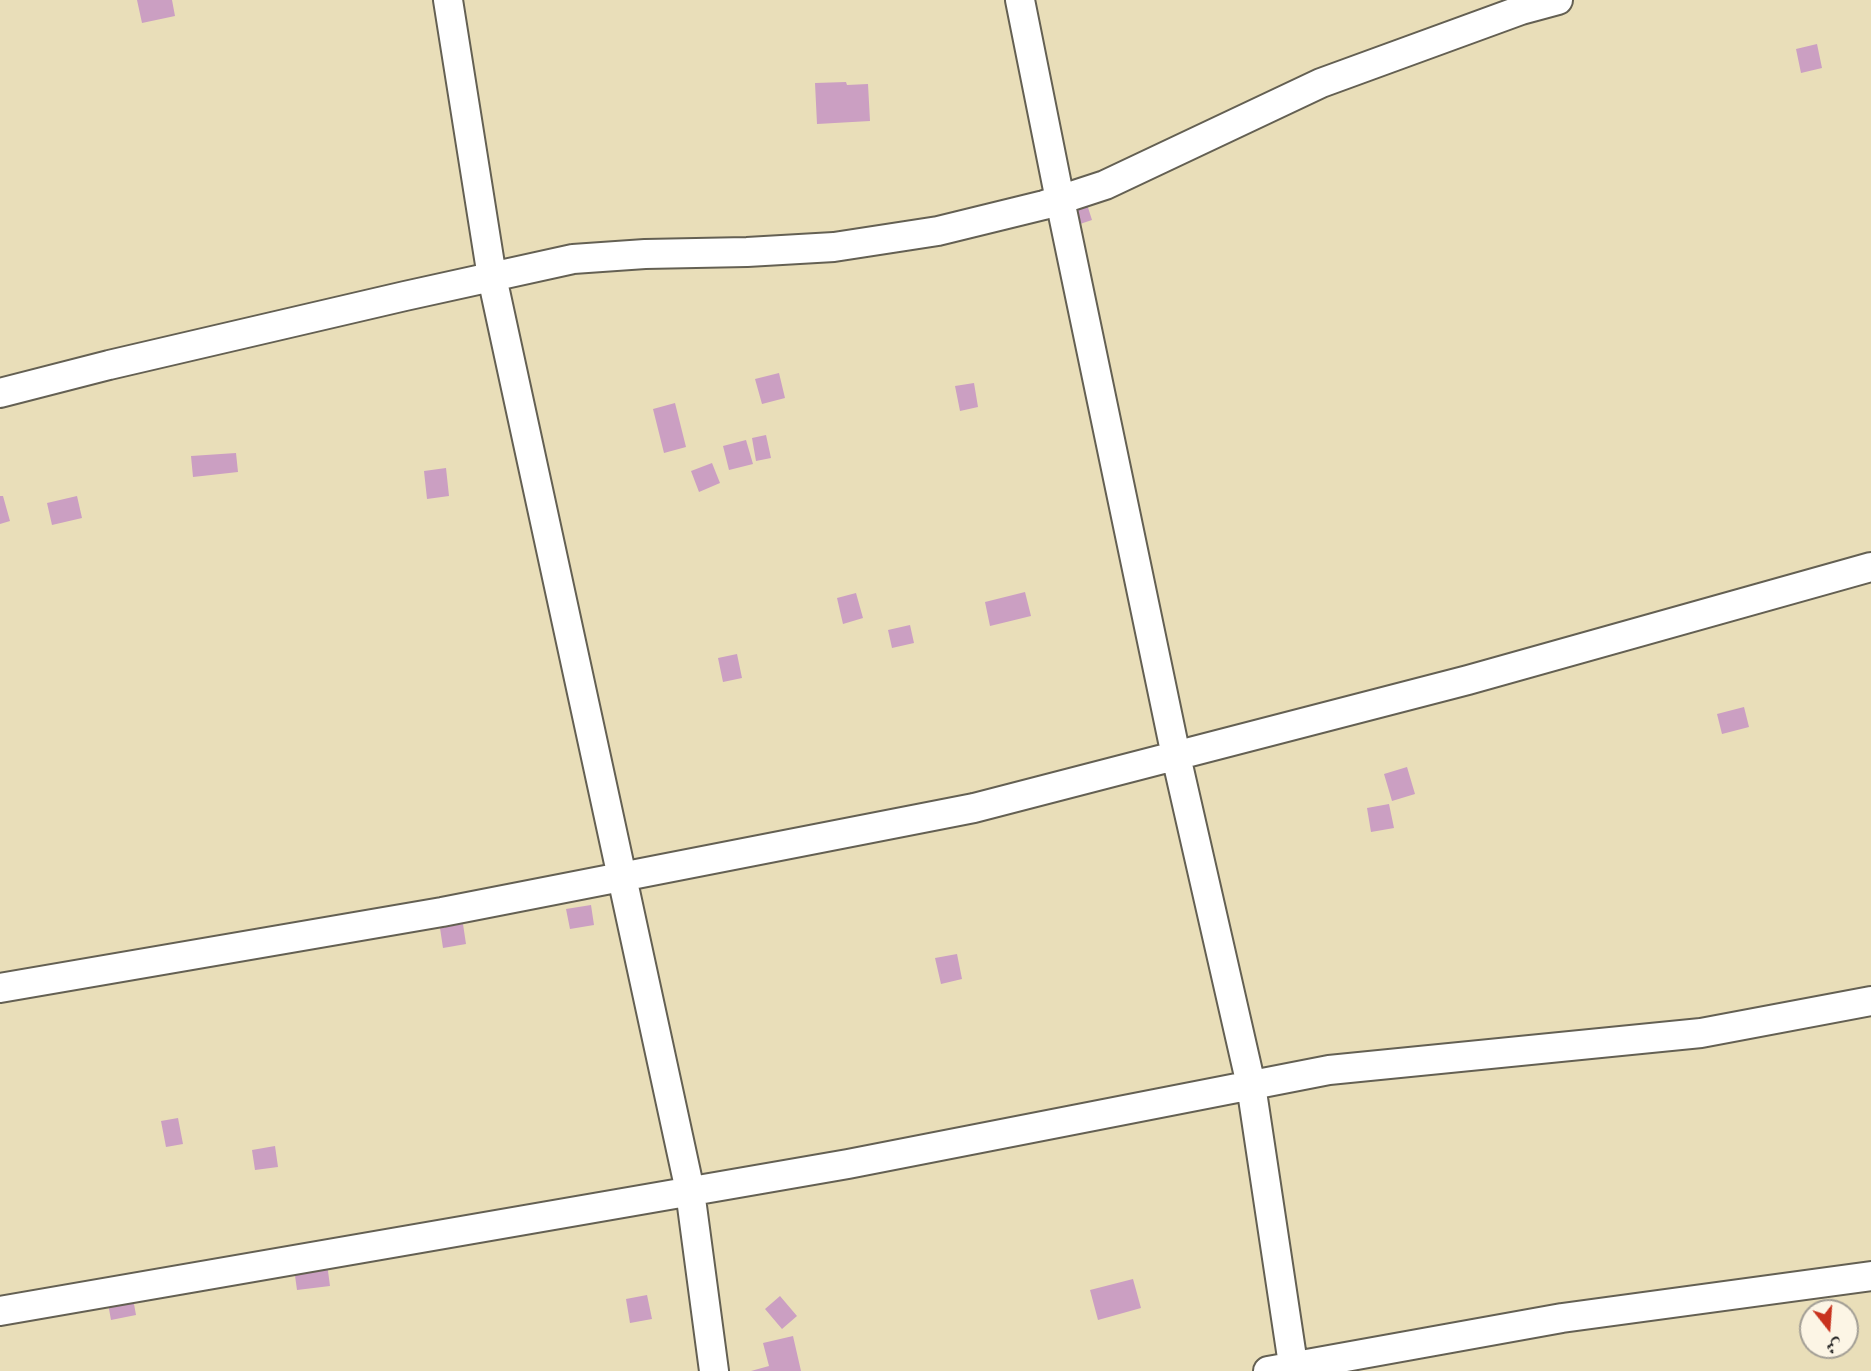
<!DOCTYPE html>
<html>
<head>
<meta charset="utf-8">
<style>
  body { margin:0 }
  #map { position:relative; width:1871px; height:1371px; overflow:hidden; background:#e9deb9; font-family:"Sorts Mill Goudy",Amiri,serif }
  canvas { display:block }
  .north { position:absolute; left:1799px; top:1299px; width:60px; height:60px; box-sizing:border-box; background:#fcf5e5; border:2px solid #a29e95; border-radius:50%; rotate:163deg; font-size:16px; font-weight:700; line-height:24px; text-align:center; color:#1c1c1c }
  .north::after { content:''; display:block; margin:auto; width:21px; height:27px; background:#c8321e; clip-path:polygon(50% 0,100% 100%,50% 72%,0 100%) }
</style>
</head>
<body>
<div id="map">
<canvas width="1871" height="1371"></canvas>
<div class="north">ش</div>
</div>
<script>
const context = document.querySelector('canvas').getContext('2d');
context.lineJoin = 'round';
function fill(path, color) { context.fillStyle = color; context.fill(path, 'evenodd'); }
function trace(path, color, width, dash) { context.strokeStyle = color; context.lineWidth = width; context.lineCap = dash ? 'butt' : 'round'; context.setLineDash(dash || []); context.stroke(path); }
fill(new Path2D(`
  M137 0H172L175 16 142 23Z
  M1817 44 1822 68 1801 73 1796 49Z
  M846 82 847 85 868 84 870 121 817 124 815 83Z
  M1083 192 1092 220 1071 227 1062 199Z
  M779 373 785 398 762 404 755 379Z
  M974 383 978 407 960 411 955 386Z
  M675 403 686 447 664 453 653 409Z
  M766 435 771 458 756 461 752 438Z
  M746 440 753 464 729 470 723 446Z
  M236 453 238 472 193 477 191 456Z
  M712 463 720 483 699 492 691 471Z
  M446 468 449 496 427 499 424 471Z
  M0 496H3L10 521 0 524Z
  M77 496 82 518 52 525 47 503Z
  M1025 592 1031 616 990 626 985 602Z
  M856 593 863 618 843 624 837 598Z
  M910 625 914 643 892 648 888 630Z
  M737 654 742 678 723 682 718 658Z
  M1744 707 1749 727 1722 734 1717 714Z
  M1407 767 1415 794 1392 801 1384 774Z
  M1389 804 1394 828 1371 832 1367 808Z
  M591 905 594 925 570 929 566 909Z
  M463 924 466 944 443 948 440 928Z
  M957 954 962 979 941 984 935 958Z
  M178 1118 183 1144 166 1147 161 1121Z
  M275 1146 278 1167 255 1170 252 1150Z
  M326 1256 330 1286 297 1290 293 1261Z
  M1133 1279 1141 1308 1098 1320 1090 1290Z
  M132 1293 136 1315 111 1320 107 1298Z
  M647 1295 652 1319 630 1323 626 1299Z
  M780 1296 797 1316 782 1329 765 1309Z
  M793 1336 801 1371H751L769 1366 763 1343Z`), '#cb9fc2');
const street = new Path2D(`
  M448 0 492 277 690 1191 714 1371
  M1020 0 1060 200 1176 756 1251 1085 1294 1371
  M0 393 109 365 405 296 573 259 645 254 747 252 834 247 938 231 1044 205 1105 185 1321 83 1521 10 1558 0
  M0 988 442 912 974 808 1468 680 1871 567
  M0 1311 848 1164 1329 1070 1701 1033 1871 1001
  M1268 1371 1562 1318 1871 1276`);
trace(street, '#646053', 32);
trace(street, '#fff', 28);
</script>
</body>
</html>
